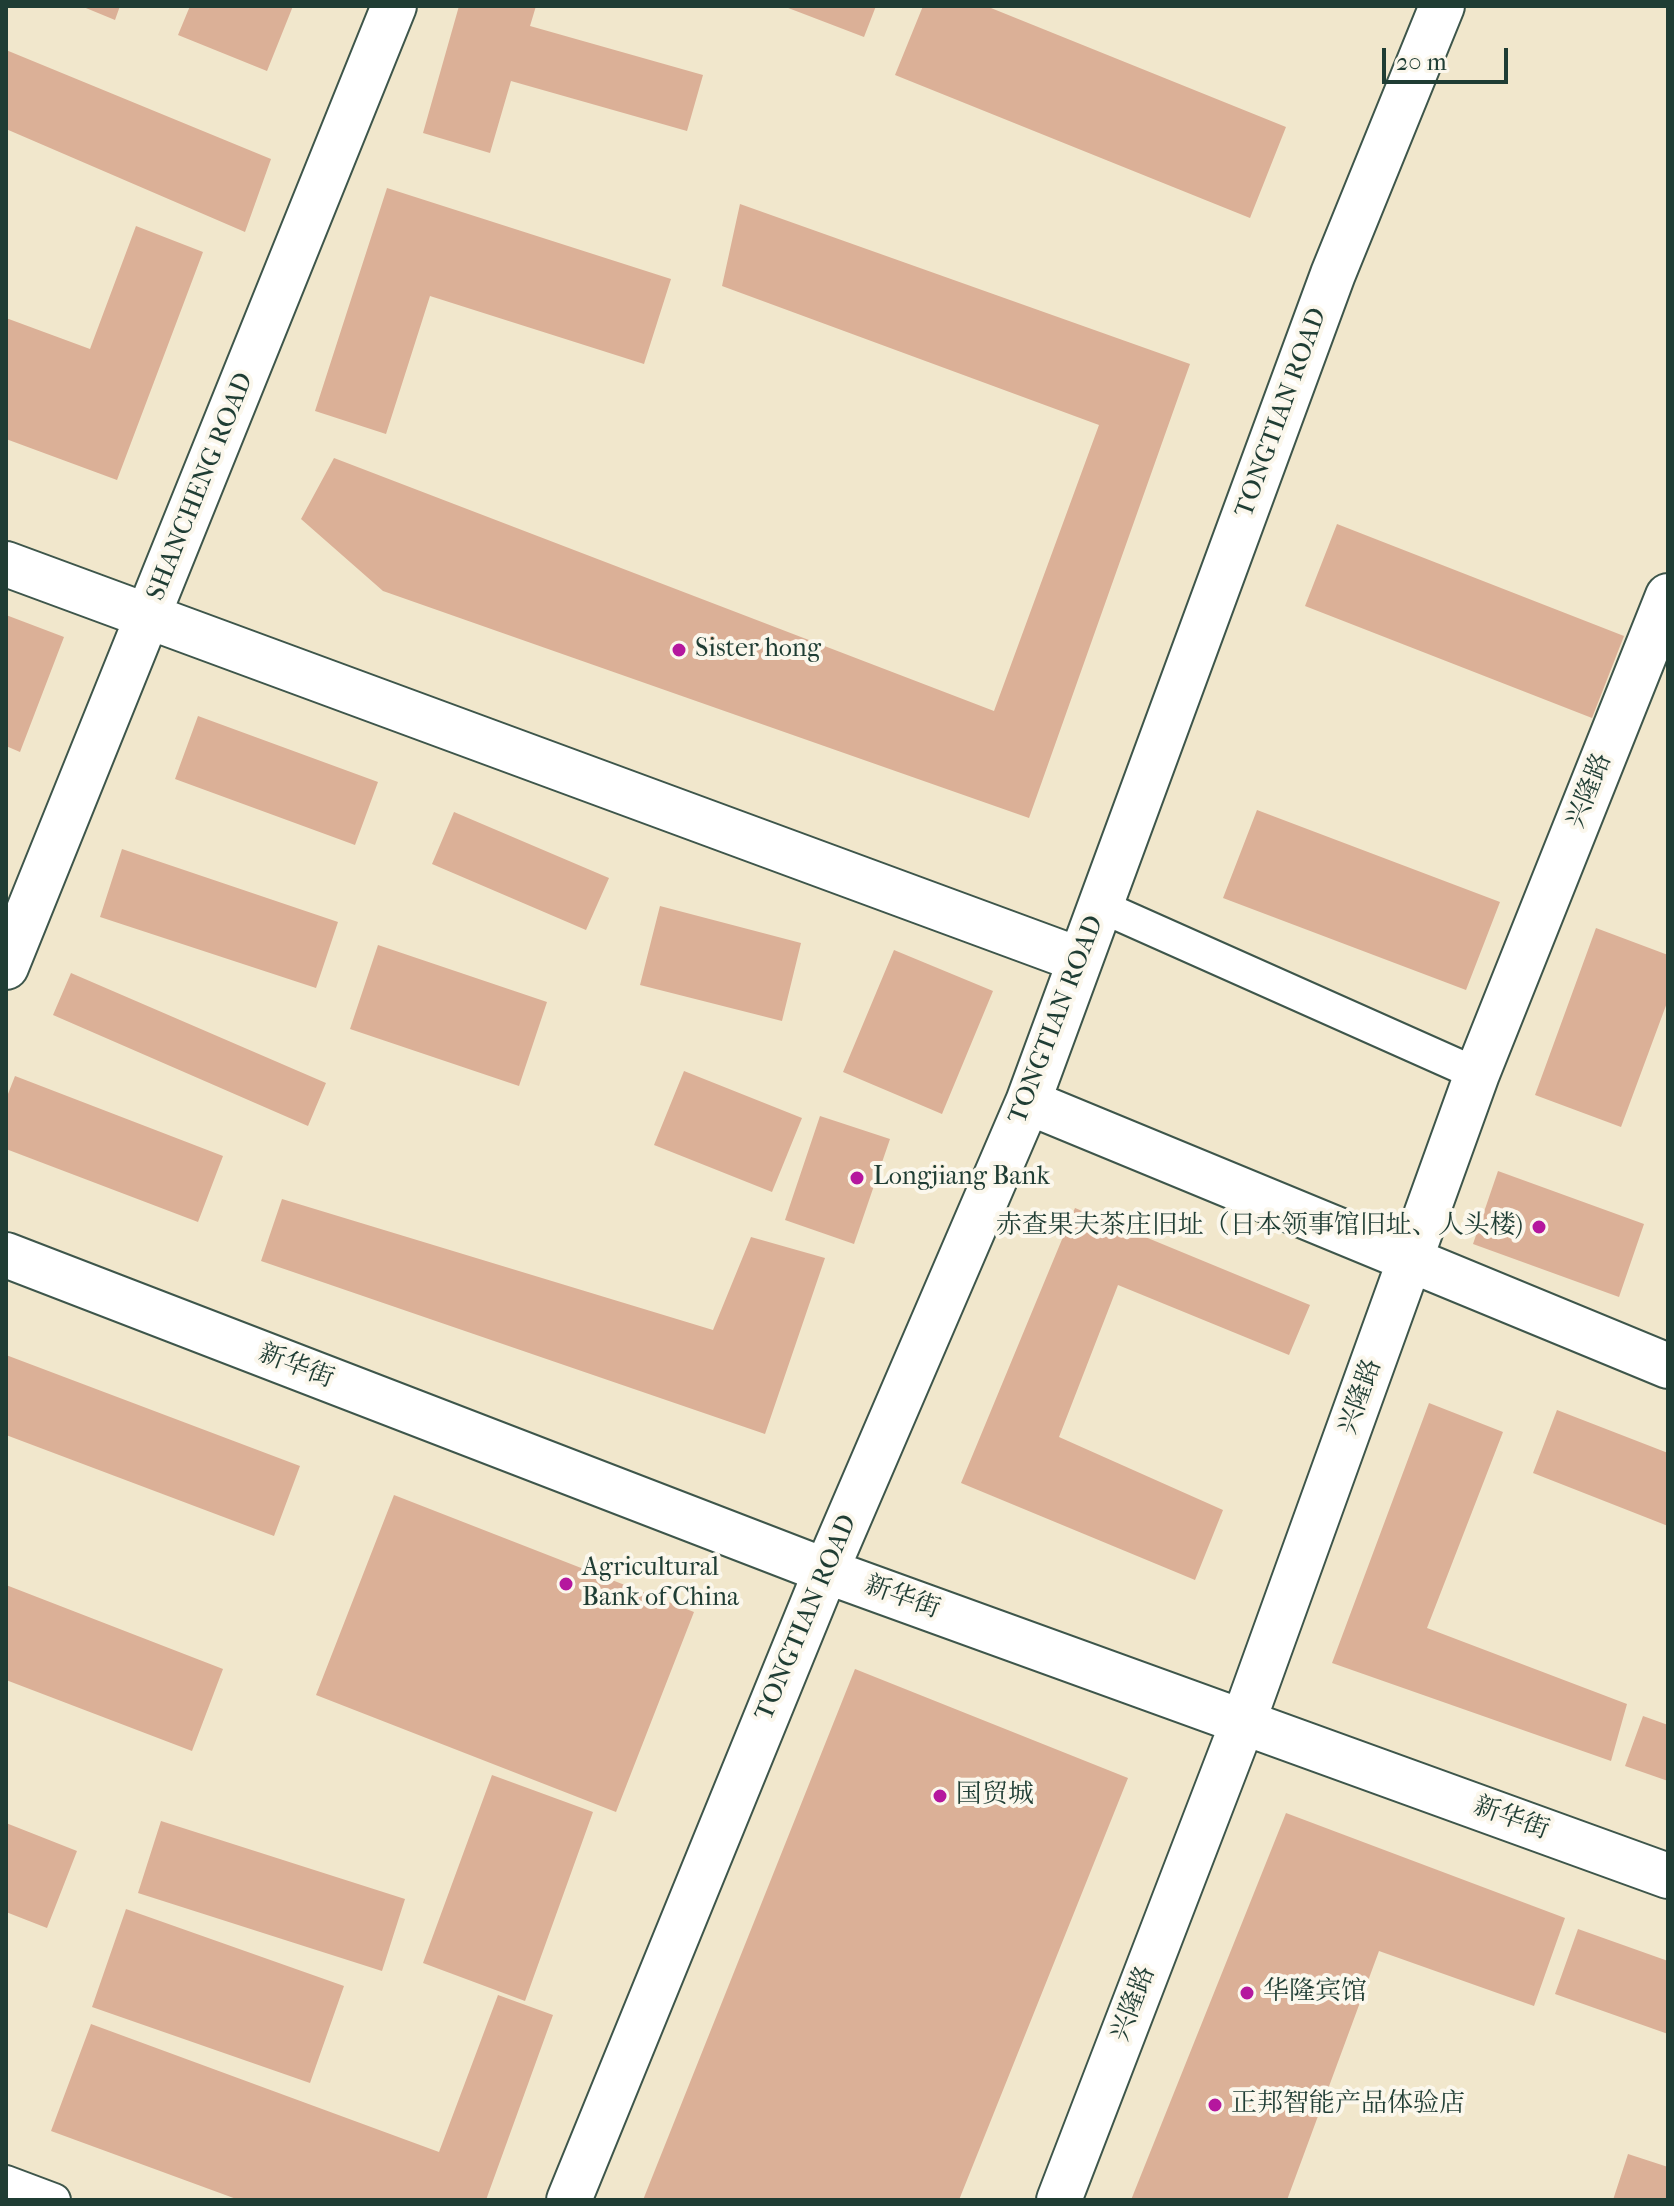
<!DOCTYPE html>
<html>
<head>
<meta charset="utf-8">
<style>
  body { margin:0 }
  #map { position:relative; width:1674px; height:2206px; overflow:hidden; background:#f1e7cc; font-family:"IM FELL French Canon",serif }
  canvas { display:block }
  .frame { position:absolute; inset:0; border:8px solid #1f3d34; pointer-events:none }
  .scale { position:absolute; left:1382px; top:48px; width:126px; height:36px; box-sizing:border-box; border:4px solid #1f3d34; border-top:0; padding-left:10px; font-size:24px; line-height:28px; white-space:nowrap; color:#1f3d34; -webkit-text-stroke:6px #fbf7ec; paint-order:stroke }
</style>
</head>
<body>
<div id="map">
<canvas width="1674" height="2206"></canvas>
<div class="frame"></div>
<div class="scale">20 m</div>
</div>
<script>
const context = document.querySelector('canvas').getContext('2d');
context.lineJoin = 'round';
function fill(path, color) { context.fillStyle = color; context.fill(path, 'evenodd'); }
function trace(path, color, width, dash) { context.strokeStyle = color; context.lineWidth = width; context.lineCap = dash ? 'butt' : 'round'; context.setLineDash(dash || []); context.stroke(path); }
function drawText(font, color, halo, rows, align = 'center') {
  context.font = font + ' "IM FELL French Canon","Noto Serif SC",serif'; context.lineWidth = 8; context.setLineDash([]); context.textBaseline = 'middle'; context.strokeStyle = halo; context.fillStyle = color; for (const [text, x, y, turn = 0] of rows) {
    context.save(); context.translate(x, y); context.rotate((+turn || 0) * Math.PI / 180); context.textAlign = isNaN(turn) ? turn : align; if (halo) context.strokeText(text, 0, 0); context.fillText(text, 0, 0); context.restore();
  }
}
fill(new Path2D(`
  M81 6H120L115 20Z
  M190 6H293L267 71 178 35Z
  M459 6H536L530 26 703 75 687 131 511 81 490 153 423 133Z
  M783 6H876L864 37Z
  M923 6H986L1286 127 1250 218 895 75Z
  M6 50 271 159 245 232 6 129Z
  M387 188 671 279 644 364 430 296 386 434 315 411Z
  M740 204 1190 364 1029 818 383 591 301 519 334 458 994 711 1099 425 722 286Z
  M136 226 203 252 117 480 6 439V318L90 349Z
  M1337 524 1624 636 1592 718 1305 606Z
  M6 615 64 637 20 752 6 746Z
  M198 716 378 782 355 845 175 779Z
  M1257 810 1500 902 1466 990 1223 898Z
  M454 812 609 878 586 930 432 864Z
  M122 849 338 922 316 988 100 917Z
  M660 906 801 943 782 1021 640 985Z
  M1596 928 1668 955V1000L1621 1127 1535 1095Z
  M378 945 547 1002 519 1086 350 1029Z
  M894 950 993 991 942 1114 843 1072Z
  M71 973 326 1083 308 1126 53 1015Z
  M684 1071 802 1118 772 1192 654 1145Z
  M15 1076 223 1156 198 1222 6 1149V1099Z
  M820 1116 890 1139 854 1244 785 1220Z
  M1498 1171 1644 1224 1619 1297 1473 1244Z
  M282 1199 713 1330 751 1237 825 1258 765 1434 261 1261Z
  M1075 1208 1310 1305 1289 1355 1118 1285 1059 1437 1223 1510 1195 1580 961 1483Z
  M6 1355 300 1466 274 1536 6 1435Z
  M1429 1403 1503 1432 1427 1628 1627 1704 1611 1761 1332 1663Z
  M1557 1410 1668 1453V1526L1533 1473Z
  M394 1495 694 1612 616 1812 316 1695Z
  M6 1585 223 1669 192 1751 6 1680Z
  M855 1669 1128 1778 959 2200H643Z
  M1643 1716 1668 1725V1781L1625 1766Z
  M492 1775 593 1812 525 2001 423 1963Z
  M1286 1813 1565 1918 1534 2006 1379 1951 1287 2200H1131Z
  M161 1821 405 1899 382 1971 138 1893Z
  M6 1823 77 1851 47 1928 6 1912Z
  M126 1909 344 1986 310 2083 92 2007Z
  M1578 1929 1668 1961V2034L1555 1994Z
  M498 1995 553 2015 486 2200H239L51 2131 91 2024 439 2152Z
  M1628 2154 1668 2167V2200H1613Z`), '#dbb097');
const street = new Path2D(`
  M1100 906 1477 1074
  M6 2182 54 2200`);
const secondary = new Path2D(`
  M6 564 1080 960
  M6 967 394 6
  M1028 1102 1668 1366
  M6 1255 826 1571 1668 1876
  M569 2200 826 1571 1028 1102 1333 274 1442 6
  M1059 2200 1243 1722 1477 1074 1668 596`);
trace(street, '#3e564b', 36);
trace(secondary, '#3e564b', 48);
trace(street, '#fff', 32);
trace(secondary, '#fff', 44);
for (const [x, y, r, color] of [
  [679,650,8,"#b5179e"],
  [857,1178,8,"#b5179e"],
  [1539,1227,8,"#b5179e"],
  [566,1584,8,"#b5179e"],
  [940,1796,8,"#b5179e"],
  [1247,1993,8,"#b5179e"],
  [1215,2105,8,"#b5179e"]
]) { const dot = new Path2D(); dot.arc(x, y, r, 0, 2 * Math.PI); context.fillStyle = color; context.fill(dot); trace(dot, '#fbf7ec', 3); }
drawText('26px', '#1f3d34', '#fbf7ec', [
  ["TONGTIAN ROAD",1282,413,-70],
  ["SHANCHENG ROAD",201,487,-68],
  ["兴隆路",1590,791,-68],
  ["TONGTIAN ROAD",1057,1020,-69],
  ["新华街",296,1367,21],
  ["兴隆路",1361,1397,-70],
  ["新华街",902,1598,20],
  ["TONGTIAN ROAD",807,1618,-67],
  ["新华街",1511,1819,20],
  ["兴隆路",1134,2004,-69]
]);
drawText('26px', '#1f3d34', '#fbf7ec', [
  ["Sister hong",695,650],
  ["Longjiang Bank",873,1178],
  ["赤查果夫茶庄旧址（日本领事馆旧址、人头楼)",1523,1227,"right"],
  ["Agricultural",582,1569],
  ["Bank of China",582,1599],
  ["国贸城",956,1796],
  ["华隆宾馆",1263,1993],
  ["正邦智能产品体验店",1231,2105]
], 'left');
</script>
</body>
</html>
